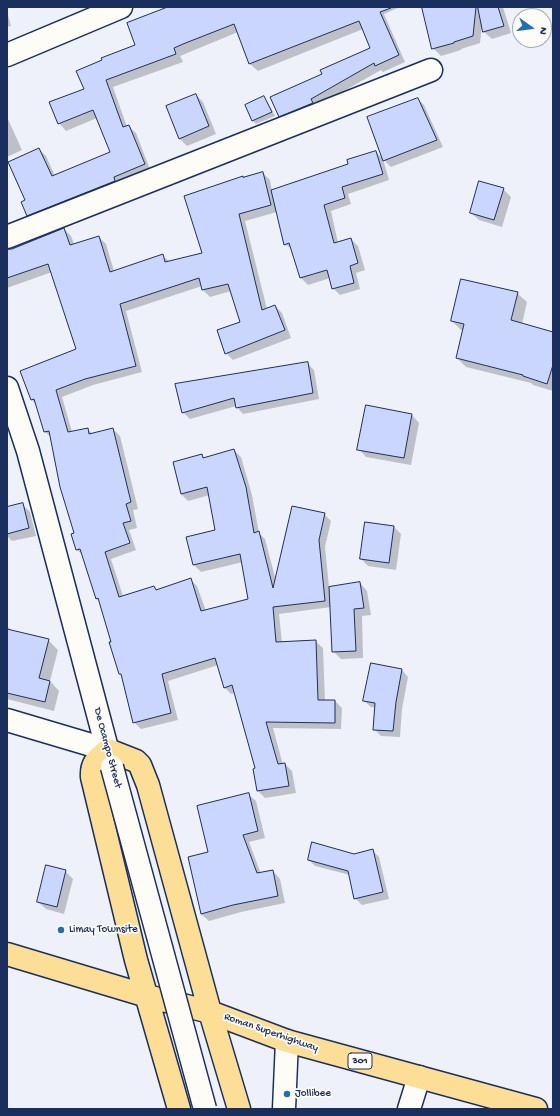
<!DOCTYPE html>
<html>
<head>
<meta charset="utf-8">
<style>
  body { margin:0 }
  #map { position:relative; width:560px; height:1116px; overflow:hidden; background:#eef1f9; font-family:"Gochi Hand",sans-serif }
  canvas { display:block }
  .frame { position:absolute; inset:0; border:8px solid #1b2f5e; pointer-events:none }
  .north { position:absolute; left:512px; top:8px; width:40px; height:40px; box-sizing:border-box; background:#fdfcf7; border:1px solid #a3aaba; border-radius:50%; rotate:104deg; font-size:11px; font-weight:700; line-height:16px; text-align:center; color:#1b2f5e }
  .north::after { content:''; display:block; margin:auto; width:14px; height:18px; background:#1f6fb2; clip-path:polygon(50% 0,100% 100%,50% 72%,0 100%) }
</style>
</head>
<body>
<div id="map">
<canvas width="560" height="1116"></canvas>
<div class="frame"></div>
<div class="north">N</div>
</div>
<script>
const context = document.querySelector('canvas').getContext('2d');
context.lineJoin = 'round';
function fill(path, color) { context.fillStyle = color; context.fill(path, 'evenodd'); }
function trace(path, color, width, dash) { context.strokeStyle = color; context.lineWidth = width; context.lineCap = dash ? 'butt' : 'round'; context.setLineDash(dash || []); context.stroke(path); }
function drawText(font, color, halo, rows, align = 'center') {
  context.font = font + ' "Gochi Hand",sans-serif'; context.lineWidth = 3.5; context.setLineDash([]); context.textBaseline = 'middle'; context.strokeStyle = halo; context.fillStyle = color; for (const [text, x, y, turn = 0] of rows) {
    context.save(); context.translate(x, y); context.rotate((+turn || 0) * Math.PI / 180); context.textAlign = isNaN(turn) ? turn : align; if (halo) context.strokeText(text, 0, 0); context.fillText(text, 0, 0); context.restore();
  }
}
fill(new Path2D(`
  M186 7H400L384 14 405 62 383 72 381 70 287 123 280 116 323 74 371 48 363 29 258 71 250 64 238 32 180 56 183 62 113 87 127 127 128 126 136 133 151 172 35 222 28 215 27 200 39 149 46 156 55 176 111 152 97 118 66 131 59 123 85 89 137 46Z
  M438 7H503L511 33 492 39 484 32 482 24 480 43 461 49V50L441 56 433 48Z
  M7 11 11 26 7 27Z
  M196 95 203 102 216 134 187 146 179 138Z
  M264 97 267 101 275 116 256 124 253 121Z
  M418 99 424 105 443 147 391 167 384 160Z
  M7 117 22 150 7 157Z
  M376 152 383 159 389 180 348 194 351 204 331 211 338 243 351 239 358 246 365 270 356 273 360 289 340 295 333 288 330 278 308 285 301 278 293 250 285 244 277 212 245 221 267 309 275 306 282 313 291 338 233 360 226 353 241 323 231 291 210 297 203 290 202 286 126 311 142 372 93 385 62 397 72 432 87 429 93 434 113 429 120 436 138 509 133 510 137 528 129 530 136 550 111 559 123 596 154 587 157 590 190 579 197 586 206 611 249 600 243 562 201 572 194 565 187 538 216 531 210 495 188 501 181 494 202 456 205 459 234 450 241 457 252 495 259 533 265 539 276 581 324 514 331 521 325 547 329 587 360 583 367 591 371 615 362 616 363 658 341 659 333 651 331 607 279 614 282 643 315 641 323 648 325 701H335L342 708 341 729 273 728 283 765 285 764 292 771 296 793 265 798 258 791 254 770 256 769 235 693 231 694 224 687 218 665 168 681 178 720 141 729 134 722 123 677 120 674 100 602 97 599 83 555 77 550 72 534 75 533 52 438 45 432 37 406 32 400 21 372 78 350 52 272 7 288V250H12L64 229 71 236 74 244 99 237 106 244 114 271 162 255 170 262 204 253 244 178 263 173 270 180 272 191 350 165Z
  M503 189 511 197 502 227 479 220 471 213Z
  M517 293 527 302 522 324 553 334V391L533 385 531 383 466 367 457 358 464 330H461L452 321Z
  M307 363 314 370 319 399 243 414 236 406 190 419 183 412Z
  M412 415 419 423 411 465 366 457 359 449Z
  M22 504 30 512 36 536 12 541 7 536V508Z
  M394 527 401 534 396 570 368 566 361 559Z
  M7 626 12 631 48 640 58 650 50 681 59 691 54 711 7 699Z
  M402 670 408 677 402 709 400 737 381 736 374 729 376 708 371 707 364 701Z
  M248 794 256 801 265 838 249 842 261 874 273 871 280 879 285 903 241 912 209 921 201 914 210 853Z
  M372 850 379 857 389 899 362 905 355 898 350 875 315 866 309 860 354 855Z
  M65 871 73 879 64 914 46 909 38 902Z`), '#0003');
const building = new Path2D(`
  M168 7H391V8L380 12 399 55 375 66 374 63 311 99 313 103 279 117 270 97 322 74 320 70 370 48 359 21 249 64 234 24 183 44 174 48 176 54 106 80 123 127 129 125 145 164 114 177 115 181 27 216 21 202 25 200 8 162 39 148 52 176 110 152 93 110 58 124 49 102 84 89 76 71 102 60 101 58 135 45 127 23Z
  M422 7H476L473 36 454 42V43L432 49Z
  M478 7H498L504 26 483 32Z
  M196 94 209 126 179 139 166 106Z
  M264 96 272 112 252 121 245 105Z
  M418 98 437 140 383 161 367 117Z
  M376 151 383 174 342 187 345 198 324 205 334 243 351 238 358 263 350 266 354 283 332 289 327 270 300 278 289 243 284 245 271 190 348 164 347 160Z
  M263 172 271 205 239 214 262 310 275 305 285 330 225 354 217 330 240 322 228 284 202 290 199 278 120 304 136 366 85 379 56 390 68 432 88 428 89 434 113 428 131 502 126 504 131 521 123 523 130 543 105 552 119 597 154 586 156 590 191 578 201 611 248 599 240 554 193 565 186 537 215 530 207 487 181 494 173 462 202 454 203 458 234 449 246 487 254 533 259 531 273 588 292 506 325 513 319 540 325 601 273 607 276 642 316 640 318 700H335V723L266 722 278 764 285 763 289 786 257 791 253 769 255 768 232 685 224 688 215 658 162 674 171 713 133 723 121 674H119L109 642H111L98 598 96 599 80 549 76 550 71 534 74 533 60 487 49 431 44 432 34 399 31 400 20 371 76 349 48 264 7 278V249H12L64 228 70 245 99 236 110 272 163 254 165 262 202 253 184 196 243 176V177Z
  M479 181 504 188 494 220 470 213Z
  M461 279 518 292 511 320 553 332V365L547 384 523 376V375L456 358 464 324 451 321Z
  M308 362 313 393 236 408 234 398 182 413 175 384Z
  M366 405 412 414 404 458 357 450Z
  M23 503 29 528 7 534V507Z
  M365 522 394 526 389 563 360 559Z
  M360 582 364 608 354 609 356 651 332 652 329 587Z
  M7 629 49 639 39 678 50 681 45 702 7 693Z
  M371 663 402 669 396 702 393 731 373 730 375 703 363 701Z
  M249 793 258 831 243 835 257 873 273 870 278 896 233 905 201 914 188 857 208 852 197 806Z
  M312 842 354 854 373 849 383 892 354 899 348 871 308 860Z
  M46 865 66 870 57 907 37 902Z`);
fill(building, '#cad6fd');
trace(building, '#1b2f5e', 1);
const minor = new Path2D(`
  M7 55 121 7
  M7 237 431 70
  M7 388 28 451 112 767
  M7 720 108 750
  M284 1109 287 1041
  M409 1109 419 1077`);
const major = new Path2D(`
  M7 954 147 996 210 1012 287 1041 536 1109
  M179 1109 136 960 92 777C91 762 98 759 108 750L136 761 140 765 148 785 210 1012 239 1109`);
trace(minor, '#1b2f5e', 25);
trace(major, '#1b2f5e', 25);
trace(minor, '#fdfcf7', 22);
trace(major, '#fdde96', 22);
const minorBridge = new Path2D(`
  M112 767 205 1109`);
trace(minorBridge, '#1b2f5e', 25, []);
trace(minorBridge, '#fdfcf7', 22);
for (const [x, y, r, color] of [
  [61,930,4,"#1f6fb2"],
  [287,1094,4,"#1f6fb2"]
]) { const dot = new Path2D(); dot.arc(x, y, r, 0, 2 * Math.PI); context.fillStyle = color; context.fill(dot); trace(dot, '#fdfcf7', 1.5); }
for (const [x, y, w] of [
  [360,1061,24]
]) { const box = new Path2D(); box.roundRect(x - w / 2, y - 8, w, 16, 3); context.fillStyle = '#fdfcf7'; context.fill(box); trace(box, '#1b2f5e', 1); }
drawText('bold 10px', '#1b2f5e', null, [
  ["301",360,1061]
]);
drawText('11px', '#1b2f5e', '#fdfcf7', [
  ["De Ocampo Street",107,748,75],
  ["Roman Superhighway",271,1033,19]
]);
drawText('11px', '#1b2f5e', '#fdfcf7', [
  ["Limay Townsite",69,930],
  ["Jollibee",295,1094]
], 'left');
</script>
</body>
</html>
